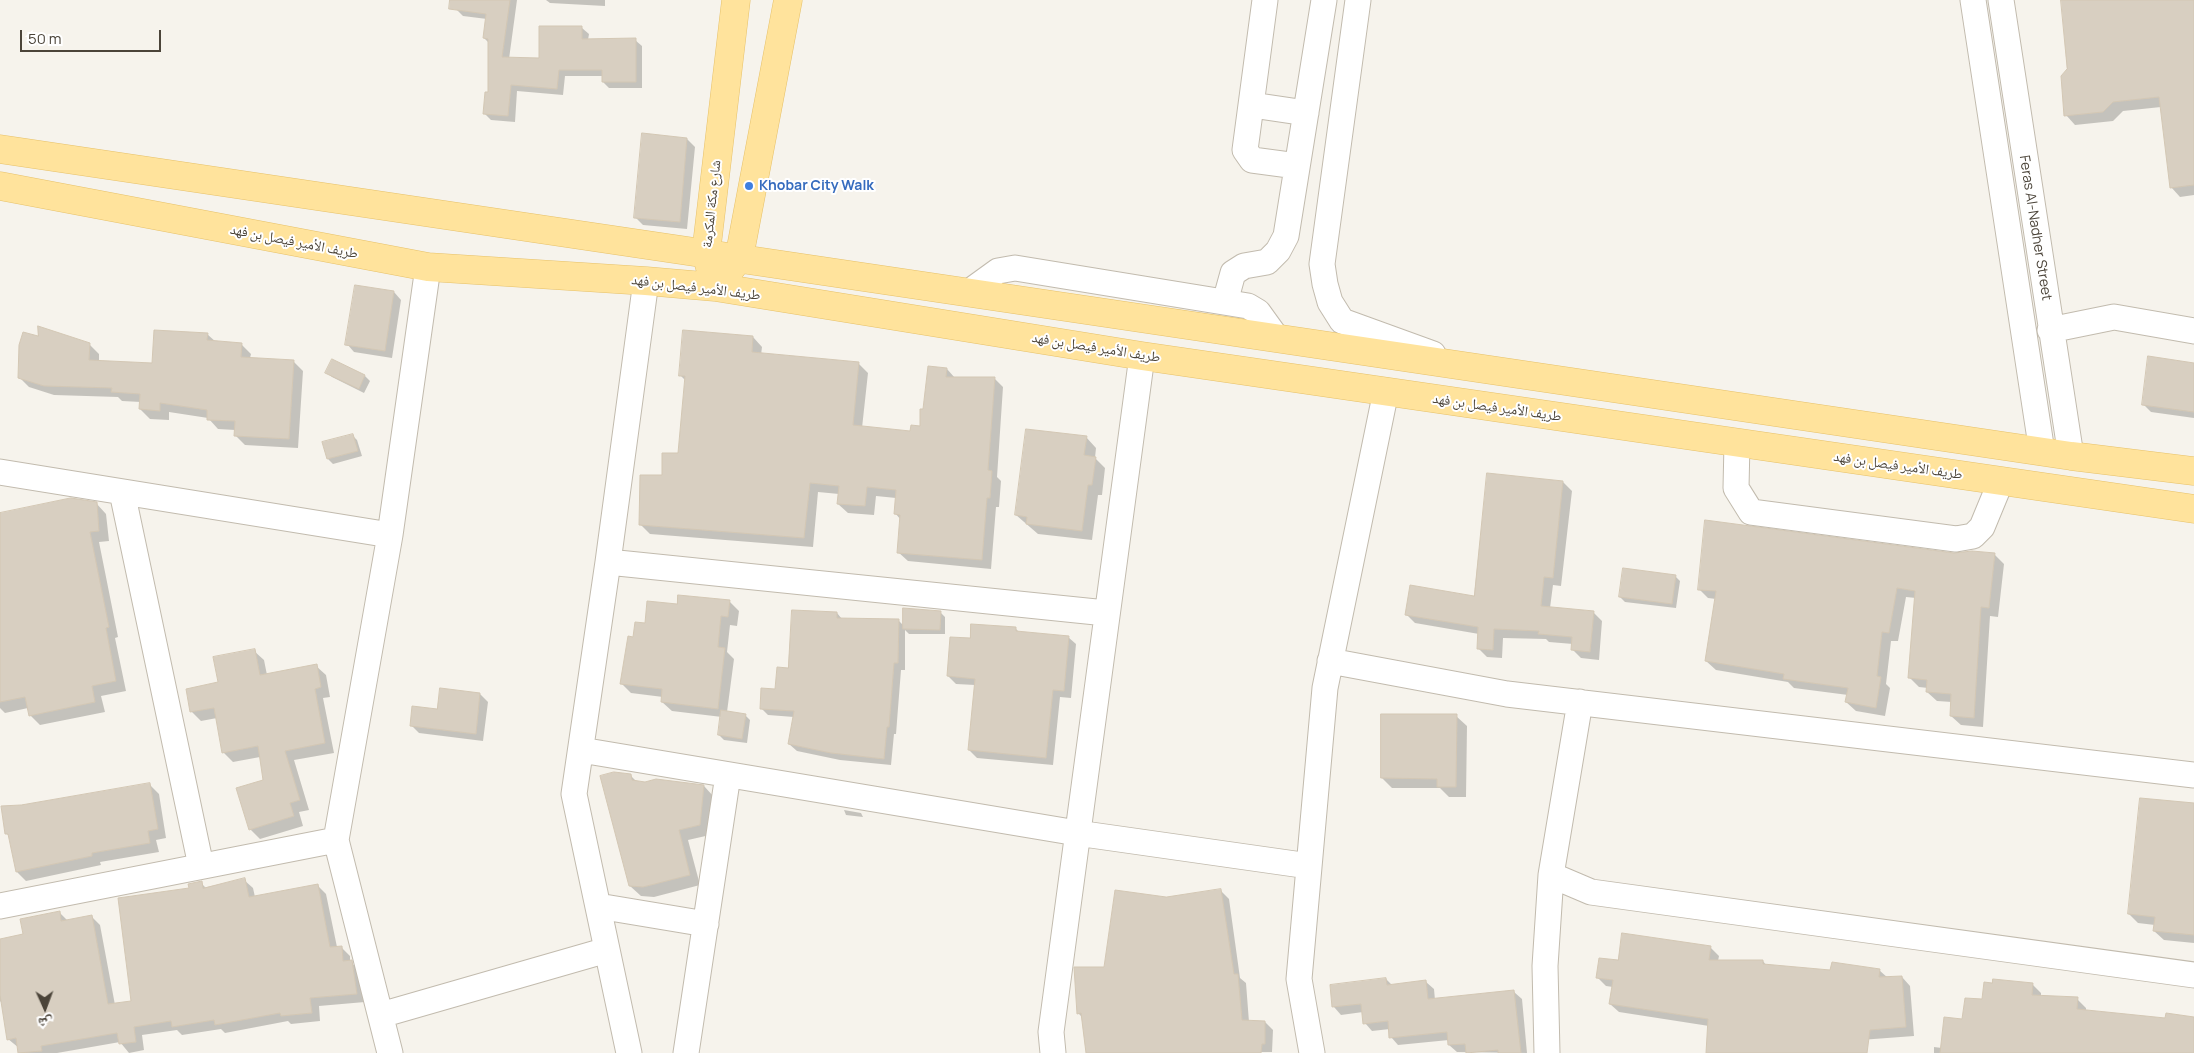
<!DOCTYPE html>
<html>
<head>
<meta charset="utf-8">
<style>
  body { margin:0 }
  #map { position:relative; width:2194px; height:1053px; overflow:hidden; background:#f6f3ec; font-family:Manrope,"Noto Naskh Arabic",sans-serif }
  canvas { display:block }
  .north { position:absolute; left:20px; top:983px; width:50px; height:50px; -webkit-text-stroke:4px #fff; paint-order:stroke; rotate:178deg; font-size:14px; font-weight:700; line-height:20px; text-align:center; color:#4b4439 }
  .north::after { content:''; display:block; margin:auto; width:18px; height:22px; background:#4b4439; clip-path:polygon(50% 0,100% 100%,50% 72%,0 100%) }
  .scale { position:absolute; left:20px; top:30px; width:141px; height:22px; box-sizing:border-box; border:2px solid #4b4439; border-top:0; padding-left:6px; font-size:15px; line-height:18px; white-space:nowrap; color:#4b4439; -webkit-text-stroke:4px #fff; paint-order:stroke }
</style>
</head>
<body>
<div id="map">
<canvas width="2194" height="1053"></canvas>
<div class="north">ش</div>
<div class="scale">50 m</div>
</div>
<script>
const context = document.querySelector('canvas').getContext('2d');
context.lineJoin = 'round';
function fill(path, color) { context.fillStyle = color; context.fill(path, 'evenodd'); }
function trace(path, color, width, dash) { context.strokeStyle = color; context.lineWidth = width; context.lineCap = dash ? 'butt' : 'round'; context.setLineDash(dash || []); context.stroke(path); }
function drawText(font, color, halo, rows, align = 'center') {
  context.font = font + ' Manrope,"Noto Naskh Arabic",sans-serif'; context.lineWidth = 4; context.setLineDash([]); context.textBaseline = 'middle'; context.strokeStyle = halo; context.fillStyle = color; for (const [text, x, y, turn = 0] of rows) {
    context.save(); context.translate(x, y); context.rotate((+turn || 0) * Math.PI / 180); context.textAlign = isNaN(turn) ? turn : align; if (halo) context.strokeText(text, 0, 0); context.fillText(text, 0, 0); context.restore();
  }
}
fill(new Path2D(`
  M458 0H517L509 59H541L582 28 589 34 588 40H635L642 46V88H609L603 82V76H565L563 95 517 91 515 122 491 120 484 113 489 93V43L484 38 487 19 463 16 457 10Z
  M546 0H605V6L550 3Z
  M2062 0H2194V195L2180 197 2171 187 2161 107 2123 111 2113 121 2075 125 2066 115 2068 70Z
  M687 139 695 147 687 229 643 225 635 217Z
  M394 292 401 300 392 358 354 352 347 344Z
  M207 334 216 342 241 344 251 354 250 358 293 361 303 371 298 448 245 445 235 435V430L218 429 208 418 169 412V420L150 419 140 409 141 402 122 401 118 397 54 395 29 387 19 377 39 338 89 344 99 354V362L154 365Z
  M753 337 762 347 761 355 858 363 868 373 862 428 911 432 921 427 924 410 947 369 955 378H994L1003 387 997 477 1001 481 999 507H996L991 569 908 561 898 552 901 520 895 513 896 498 876 496 874 515 848 513 838 504 839 494 818 492 813 547 650 534 640 524 664 477 679 454 686 381 680 375Z
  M332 361 365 376 370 381 364 393 332 377 327 372Z
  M2194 365V418L2151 412 2143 404Z
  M352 435 357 440 362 456 333 464 328 459Z
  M1086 437 1096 448 1095 458 1105 468 1102 495H1098L1092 540 1038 534 1016 515Z
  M1563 482 1572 491 1561 586 1553 585 1550 608 1593 612 1602 621 1599 660 1581 658 1572 649 1573 644 1549 642 1546 639 1503 638 1502 658 1487 657 1478 648 1479 634 1415 623 1406 614 1475 597Z
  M96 503 106 514 109 541 99 542 118 637 115 638 126 691 101 696 105 712 40 725 30 715 28 708 5 713 0 708V514Z
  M1994 554 2004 564 1998 617 1990 616 1983 727 1961 725 1951 716 1952 702 1937 701 1927 692 1928 688 1919 687 1910 678 1916 598 1906 597 1898 641H1891L1886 684 1890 688 1885 716 1856 711 1846 702 1848 695 1794 688 1788 682 1716 670 1706 661 1716 599 1708 598 1699 589 1954 555Z
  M1675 576 1680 581 1676 608 1625 602 1620 597Z
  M729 601 739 611 737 626 730 625 727 652 734 659 727 712 745 715 750 720 747 743 724 740 719 735 722 717 672 711 662 702 663 697 631 693 622 684 634 638 646 625 678 605Z
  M940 612 945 617V634H909L905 630V670H901L896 734H894L891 765 840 760 797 751 789 744 794 717 768 715 761 708 776 691 790 669 837 613 842 619 898 620 904 626Z
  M1016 629 1020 633 1068 637 1076 644 1071 698 1060 697 1053 765 977 758 969 750 975 685 956 684 948 676 971 639Z
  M254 651 264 660 267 675 316 666 326 675 330 697 323 698 334 753 294 760 309 810 299 812 303 826 260 839 250 829 264 781 260 757 233 762 223 752 217 718 201 721 191 711Z
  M441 690 480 694 488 702 483 741 419 733 411 725 439 711Z
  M1456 716 1467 726 1466 797H1449L1440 788H1392L1382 778Z
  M630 775 637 782 704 786 714 797 710 835 688 840 700 885 654 897 641 896 630 886Z
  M149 784 159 794 166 838 156 840 159 852 100 862 101 865 26 881 17 872 10 837 6 833 21 806Z
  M2194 804V943L2164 940 2154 931 2155 925 2138 923 2129 914Z
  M844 810 861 813 863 817 846 815Z
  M244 880 253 888 255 897 318 886 326 894 337 947H341L350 956V962L360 970 365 1002 319 1006 320 1021 291 1024 288 1021 225 1033 221 1029 182 1035 177 1030 142 1035 144 1050 129 1053 120 1042 57 1053H19V1048L8 1039 2 1003 0 1001V940L24 935 59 912 68 921 91 916 100 925 115 1005 132 1002 190 889 201 883 207 889Z
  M1221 891 1229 899 1240 978 1246 983 1249 1022H1265L1273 1030 1272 1052 1087 1053 1083 1018 1078 1013 1105 968 1166 899Z
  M1710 947 1719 956 1718 961H1763L1766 965 1831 971 1879 970 1888 978 1902 977 1910 986 1914 1036 1807 1044 1849 1053H1708L1709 1026 1619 1012 1610 1004 1613 987 1606 986 1597 977 1619 962Z
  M1386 979 1392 985 1426 982 1434 989 1435 1000 1514 992 1522 999 1527 1053 1457 1052 1449 1045V1040L1398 1045 1391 1037 1390 1029 1372 1031 1365 1023 1363 1012 1341 1015 1334 1007 1332 986Z
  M2032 984 2041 993V997L2077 999 2086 1008V1011L2166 1019H2194V1053H1934V1047L1942 1048 1963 1020 1983 1001Z`), '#0003');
const building = new Path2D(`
  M450 0H510L502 57 539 58V26H582V39L636 38V82H602V70H559L557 89 511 85 508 116 483 114 485 92H488V39L483 38 486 14 449 9Z
  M2061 0H2194V185L2170 188 2159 97 2113 102 2103 112 2064 116 2061 76 2067 69Z
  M642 133 687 138 680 222 634 218Z
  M355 285 394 291 385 351 345 345Z
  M38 326 90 343 89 360 152 363 154 330 208 333 207 340 242 343 241 357 294 360 289 439 234 436 235 421 207 420V410L160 403V411L139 409 140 394 111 392 112 388 44 386 18 378 19 345 23 332 38 336Z
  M683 330 753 336 752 352 859 362 853 425 910 431 911 425 920 426V409H923L928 366 947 368 946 377H995L988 470 992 471 990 498H987L982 560 897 553 900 515 894 514 896 490 867 487 865 506 837 504 839 486 810 483 804 538 639 525 640 475H662V453H678L685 376H679Z
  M2148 356 2194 363V412L2142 405Z
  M332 359 365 375 359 389 325 373Z
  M1026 429 1087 436 1084 455 1096 457 1092 485H1088L1082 531 1026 524 1027 517 1015 515Z
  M353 434 358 451 327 459 322 442Z
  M1487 473 1563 481 1553 578 1544 577 1541 606 1594 611 1590 652 1571 650 1572 637 1538 634 1539 631 1494 629 1493 650 1477 649 1478 627 1405 615 1410 585 1474 596Z
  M71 498 97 502 99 531 90 532 109 627 106 628 116 681 92 686 95 702 29 716 25 697 0 702V513Z
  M1705 520 1954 553 1972 551 1995 553 1989 608 1981 607 1974 718 1950 716 1951 694 1926 692 1927 680 1908 678 1915 591 1897 588 1889 633 1882 632 1877 676 1881 677 1876 708 1845 702 1848 688 1783 679 1784 674 1705 661 1716 591 1698 590Z
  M1623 568 1676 575 1672 604 1619 597Z
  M678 595 730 600 728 617 721 616 718 647 725 648 718 709 661 702 662 689 620 684 628 636 633 637 635 622 645 623 647 601 677 604Z
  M903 608 941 611 940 630 903 629Z
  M792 610 837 612V618L899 619 898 663H894L889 727H887L884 759 831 753 788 744 794 711 760 709 761 688 775 689 777 667 788 668Z
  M971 624 1016 627V631L1069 636 1064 691 1053 690 1046 758 968 750 975 679 947 676 950 637 970 638Z
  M255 649 260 675 317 664 321 687 315 689 325 743 285 751 300 800 290 803 294 816 249 830 236 788 263 780 258 746 222 753 214 708 190 712 186 689 218 682 213 657Z
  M440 688 480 693 476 734 410 726 412 706 437 709Z
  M721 710 746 714 742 739 718 735Z
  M1381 714H1457L1456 787H1437V779L1381 778Z
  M614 772 631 774 632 780 645 782 656 779 704 785 700 825 679 830 690 875 643 887 629 886 600 776Z
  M150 783 158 829 148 831 150 843 92 853V856L16 872 8 834H5L1 806 21 805Z
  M2140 798 2194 803V935L2153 931 2155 917 2128 914Z
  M245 878 249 897 318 884 330 947 342 946 343 961 352 960 357 994 310 998 312 1013 281 1016 280 1013 215 1025 214 1020 172 1027 171 1021 134 1027 136 1042 119 1044 117 1033 41 1046 42 1051 18 1053 16 1038 7 1040 0 995V939L23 934 20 919 60 911 61 921 92 915 108 1004 131 1001 118 898 189 888 188 884 202 881 203 888Z
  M1221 889 1234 974H1238L1242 1020 1265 1021V1044H1262L1261 1053H1086L1081 1013 1077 1014 1074 967H1104L1115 890 1166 897Z
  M1622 933 1711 946 1709 960H1763V964L1830 970 1832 962 1880 969 1879 977 1902 976 1906 1027 1870 1030 1867 1053H1706L1708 1019 1609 1004 1613 980 1596 978 1599 958 1618 960Z
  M1386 978 1387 985 1426 980 1428 999 1514 990 1521 1053H1498V1050L1466 1053 1465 1044 1448 1045 1447 1032 1389 1038 1388 1021 1363 1024 1361 1004 1332 1007 1330 985Z
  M1993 979 2033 983 2032 995 2078 997 2077 1009 2165 1018 2166 1013 2194 1017V1053H1940L1944 1017 1962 1019 1965 998 1982 999 1984 982 1992 983Z`);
fill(building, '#d8cfc1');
trace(building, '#d3c7b4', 1);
const minor = new Path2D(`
  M1265 0 1245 150 1252 160 1297 166
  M1358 0 1322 264 1325 284 1330 302 1342 321 1433 354
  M1973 0 2042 452
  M2001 0 2071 456
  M1252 105 1306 113
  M969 292 998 271 1015 268 1248 306 1258 312 1276 337
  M1225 302 1233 273 1244 266 1267 262 1278 251 1286 236 1324 0
  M2050 330 2114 317 2194 331
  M1737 443 1736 488 1751 512 1956 539 1973 536 1982 527 2001 481
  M0 472 390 535
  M122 492 201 866
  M608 562 1106 613
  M1330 661 1507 694 2194 775
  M581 750 1077 833 1309 866
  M1551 875 1591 892 2194 975
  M0 906 336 840
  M598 906 706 924
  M381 1015 607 950
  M390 1053 336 840 390 535 428 267
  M629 1053 574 794 608 562 646 281
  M686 1053 728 775
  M1053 1053 1051 1032 1142 356
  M1312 1053 1299 979 1325 688 1386 391
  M1547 1053 1545 966 1551 875 1580 702`);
const major = new Path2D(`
  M0 149 2071 456 2194 471
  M0 186 428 267 646 281 715 287 1142 356 2194 509
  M711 271 706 253 736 0
  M729 271 739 258 788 0`);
trace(minor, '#c2bbae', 27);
trace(major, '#e6c16a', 29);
trace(minor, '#fff', 25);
trace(major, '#ffe39c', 28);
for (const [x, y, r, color] of [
  [749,186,5,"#3f7fe0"]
]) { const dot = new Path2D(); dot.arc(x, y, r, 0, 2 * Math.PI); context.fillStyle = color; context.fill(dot); trace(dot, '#fff', 2); }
drawText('bold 14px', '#366cbe', '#fff', [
  ["Khobar City Walk",759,186]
], 'left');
drawText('14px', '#4b4439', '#fff', [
  ["شارع مكة المكرمة",712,204,-84],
  ["Feras Al-Nadher Street",2035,228,81],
  ["طريف الأمير فيصل بن فهد",294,242,11],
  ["طريف الأمير فيصل بن فهد",696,288,7],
  ["طريف الأمير فيصل بن فهد",1096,348,9],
  ["طريف الأمير فيصل بن فهد",1497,408,8],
  ["طريف الأمير فيصل بن فهد",1898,466,8]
]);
</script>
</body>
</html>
